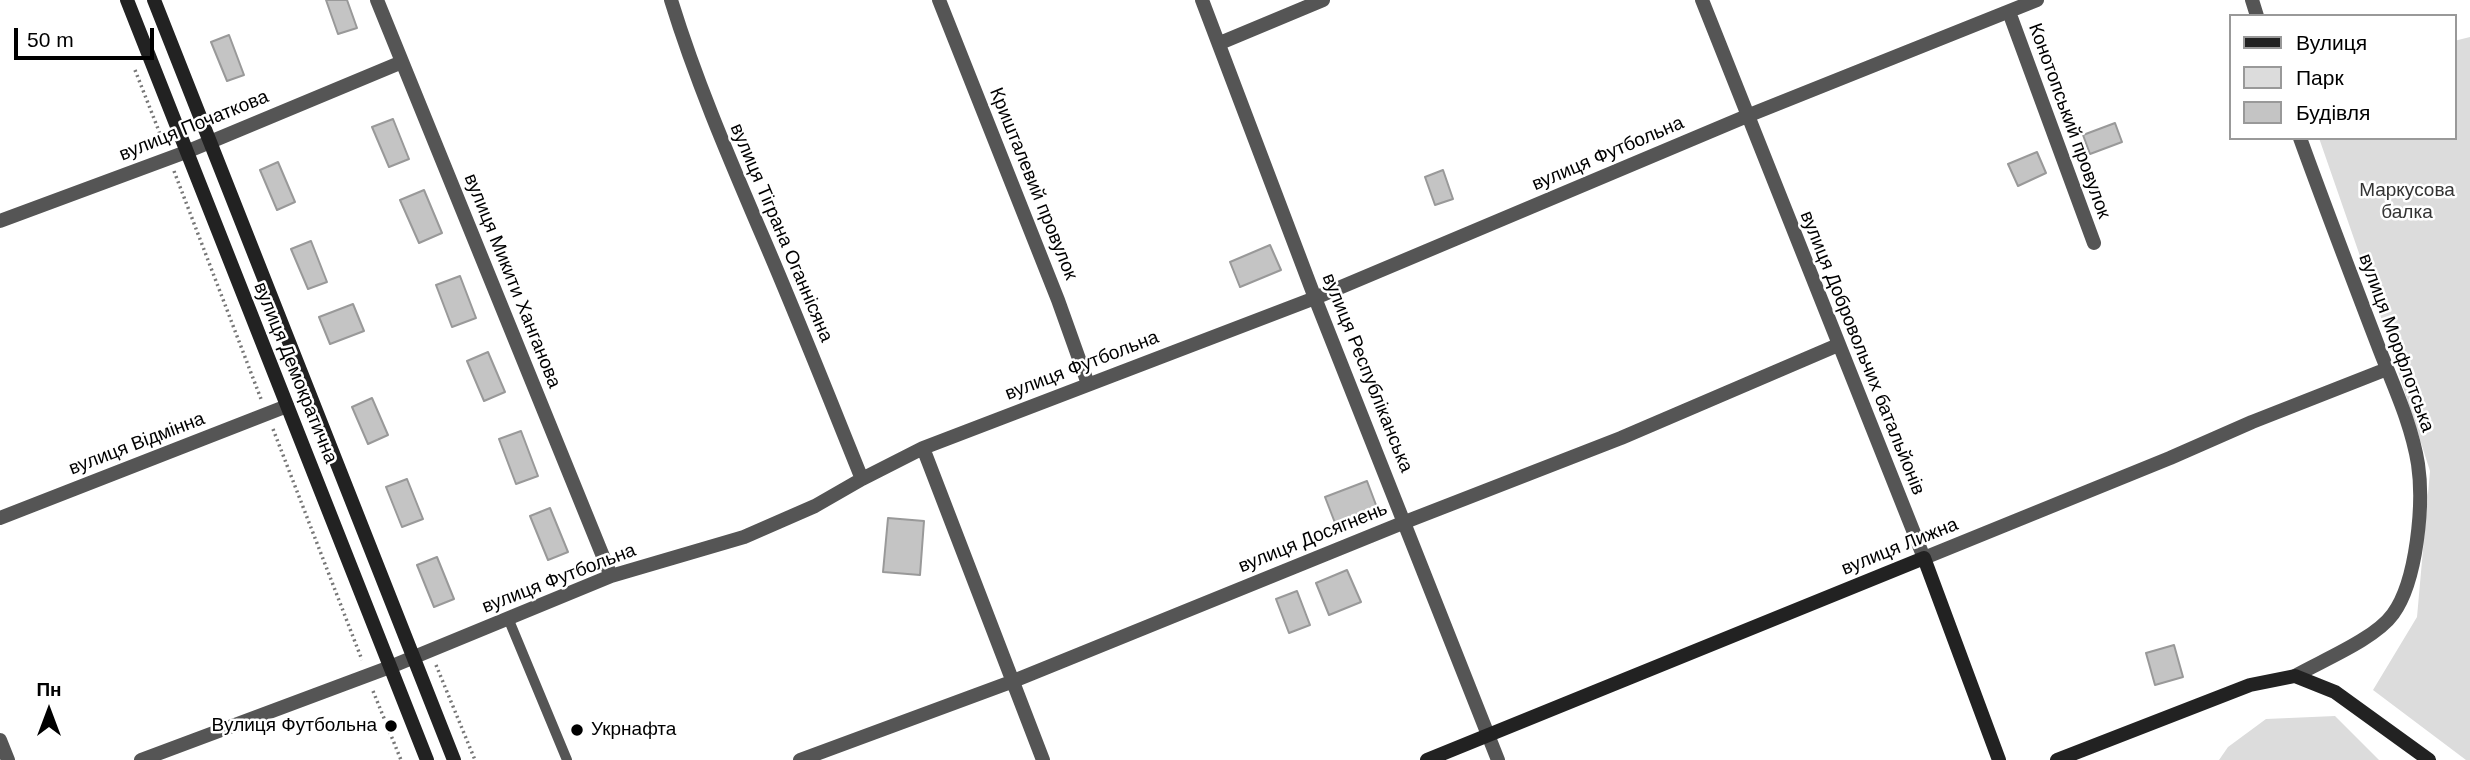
<!DOCTYPE html>
<html>
<head>
<meta charset="utf-8">
<style>
  body { margin:0 }
  #map { position:relative; width:2470px; height:760px; overflow:hidden; background:#fff; font-family:Helvetica,sans-serif }
  canvas { display:block }
  .legend { position:absolute; left:2229px; top:14px; width:228px; height:126px; box-sizing:border-box; background:#fff; border:2px solid #999; margin:0; padding:9px 12px; list-style:none; font-size:21px; color:#000 }
  .legend li { display:flex; align-items:center; gap:14px; height:35px }
  .legend b { width:35px; border:2px solid #999 }
  .north { position:absolute; left:14px; top:676px; width:70px; height:70px; -webkit-text-stroke:5px #fff; paint-order:stroke; rotate:0deg; font-size:19px; font-weight:700; line-height:28px; text-align:center; color:#000 }
  .north::after { content:''; display:block; margin:auto; width:24px; height:32px; background:#000; clip-path:polygon(50% 0,100% 100%,50% 72%,0 100%) }
  .scale { position:absolute; left:14px; top:28px; width:140px; height:32px; box-sizing:border-box; border:4px solid #000; border-top:0; padding-left:9px; font-size:21px; line-height:24px; white-space:nowrap; color:#000; -webkit-text-stroke:5px #fff; paint-order:stroke }
</style>
</head>
<body>
<div id="map">
<canvas width="2470" height="760"></canvas>
<ul class="legend">
<li><b style="height:9px;background:#222"></b>Вулиця</li>
<li><b style="height:19px;background:#dcdcdc"></b>Парк</li>
<li><b style="height:19px;background:#c4c4c4"></b>Будівля</li>
</ul>
<div class="north">Пн</div>
<div class="scale">50 m</div>
</div>
<script>
const context = document.querySelector('canvas').getContext('2d');
context.lineJoin = 'round';
function fill(path, color) { context.fillStyle = color; context.fill(path, 'evenodd'); }
function trace(path, color, width, dash) { context.strokeStyle = color; context.lineWidth = width; context.lineCap = dash ? 'butt' : 'round'; context.setLineDash(dash || []); context.stroke(path); }
function drawText(font, color, halo, rows, align = 'center') {
  context.font = font + ' Helvetica,sans-serif'; context.lineWidth = 5; context.setLineDash([]); context.textBaseline = 'middle'; context.strokeStyle = halo; context.fillStyle = color; for (const [text, x, y, turn = 0] of rows) {
    context.save(); context.translate(x, y); context.rotate((+turn || 0) * Math.PI / 180); context.textAlign = isNaN(turn) ? turn : align; if (halo) context.strokeText(text, 0, 0); context.fillText(text, 0, 0); context.restore();
  }
}
fill(new Path2D(`
  M2470 37V760H2466L2373 690 2417 617 2430 471 2377 305 2319 138H2454V41Z
  M2335 716 2379 760H2219L2228 747 2266 719Z`), '#dcdcdc');
const building = new Path2D(`
  M326 0H347L357 28 338 34Z
  M229 35 244 75 227 81 211 42Z
  M393 119 409 159 389 167 372 127Z
  M2115 123 2122 142 2090 154 2083 135Z
  M2037 152 2046 173 2018 186 2008 164Z
  M278 162 295 202 277 210 260 170Z
  M1443 170 1453 199 1435 205 1425 177Z
  M424 190 442 233 419 243 400 200Z
  M311 241 327 282 308 289 291 249Z
  M1270 245 1281 270 1240 287 1230 262Z
  M460 276 476 318 452 327 436 285Z
  M353 304 364 331 330 344 319 317Z
  M488 352 505 392 484 401 467 361Z
  M372 398 388 435 368 444 352 407Z
  M521 431 538 476 516 484 499 439Z
  M407 479 423 519 402 527 386 487Z
  M1367 481 1379 513 1337 528 1325 497Z
  M550 508 568 552 548 560 530 516Z
  M888 518 924 521 920 575 883 572Z
  M437 557 454 599 434 607 417 565Z
  M1347 570 1361 602 1329 615 1316 583Z
  M1297 591 1310 625 1289 633 1276 599Z
  M2174 645 2183 677 2155 685 2146 653Z`);
fill(building, '#c4c4c4');
trace(building, '#999', 2);
trace(new Path2D(`
  M135 70 164 144
  M174 171 261 399
  M273 429 362 660
  M436 665 475 760
  M373 691 401 760`), '#777', 3.5, [2, 3.5]);
trace(new Path2D(`
  M508 618 567 760`), '#555', 10);
trace(new Path2D(`
  M377 0 611 576
  M671 0C695 78 727 153 759 228 795 311 828 395 862 479
  M939 0 1058 300 1088 384
  M1202 0 1315 298 1498 760
  M1702 0 1924 558 2170 458 2252 422 2387 369
  M2252 0 2257 16
  M2009 12 2094 243
  M1220 43 1323 0
  M0 221 186 152 402 62
  M923 448 1043 760
  M0 518 287 406
  M2295 676C2323 660 2375 639 2393 614 2417 581 2424 504 2418 464 2411 421 2392 383 2377 343 2351 275 2325 207 2300 138
  M0 740 8 760
  M141 760 390 667 611 576 744 537 815 506 862 479 923 448 1315 298 1747 116 2037 0
  M800 760 1011 682 1405 522 1621 438 1838 345`), '#555', 14);
trace(new Path2D(`
  M127 0 427 760
  M154 0 454 760
  M1427 760 1924 558 1999 760
  M2057 760 2250 685 2295 676 2335 692 2429 760`), '#222', 14);
for (const [x, y, r, color] of [
  [391,726,7,"#000"],
  [577,730,7,"#000"]
]) { const dot = new Path2D(); dot.arc(x, y, r, 0, 2 * Math.PI); context.fillStyle = color; context.fill(dot); trace(dot, '#fff', 2.5); }
drawText('19px', '#000', '#fff', [
  ["Конотопський провулок",2069,121,70],
  ["вулиця Початкова",194,126,-22],
  ["вулиця Футбольна",1608,154,-23],
  ["Кришталевий провулок",1033,184,68],
  ["вулиця Тіграна Оганнісяна",781,233,67],
  ["вулиця Микити Ханганова",512,281,68],
  ["вулиця Морфлотська",2396,343,70],
  ["вулиця Добровольчих батальйонів",1862,353,68],
  ["вулиця Футбольна",1082,366,-21],
  ["вулиця Демократична",295,373,68],
  ["вулиця Республіканська",1367,373,68],
  ["вулиця Відмінна",137,444,-21],
  ["вулиця Досягнень",1313,538,-22],
  ["вулиця Лижна",1900,547,-22],
  ["вулиця Футбольна",559,579,-21]
]);
drawText('19px', '#333', '#fff', [
  ["Маркусова",2407,191],
  ["балка",2407,213]
]);
drawText('19px', '#000', '#fff', [
  ["Вулиця Футбольна",377,726],
  ["Укрнафта",591,730,"left"]
], 'right');
</script>
</body>
</html>
